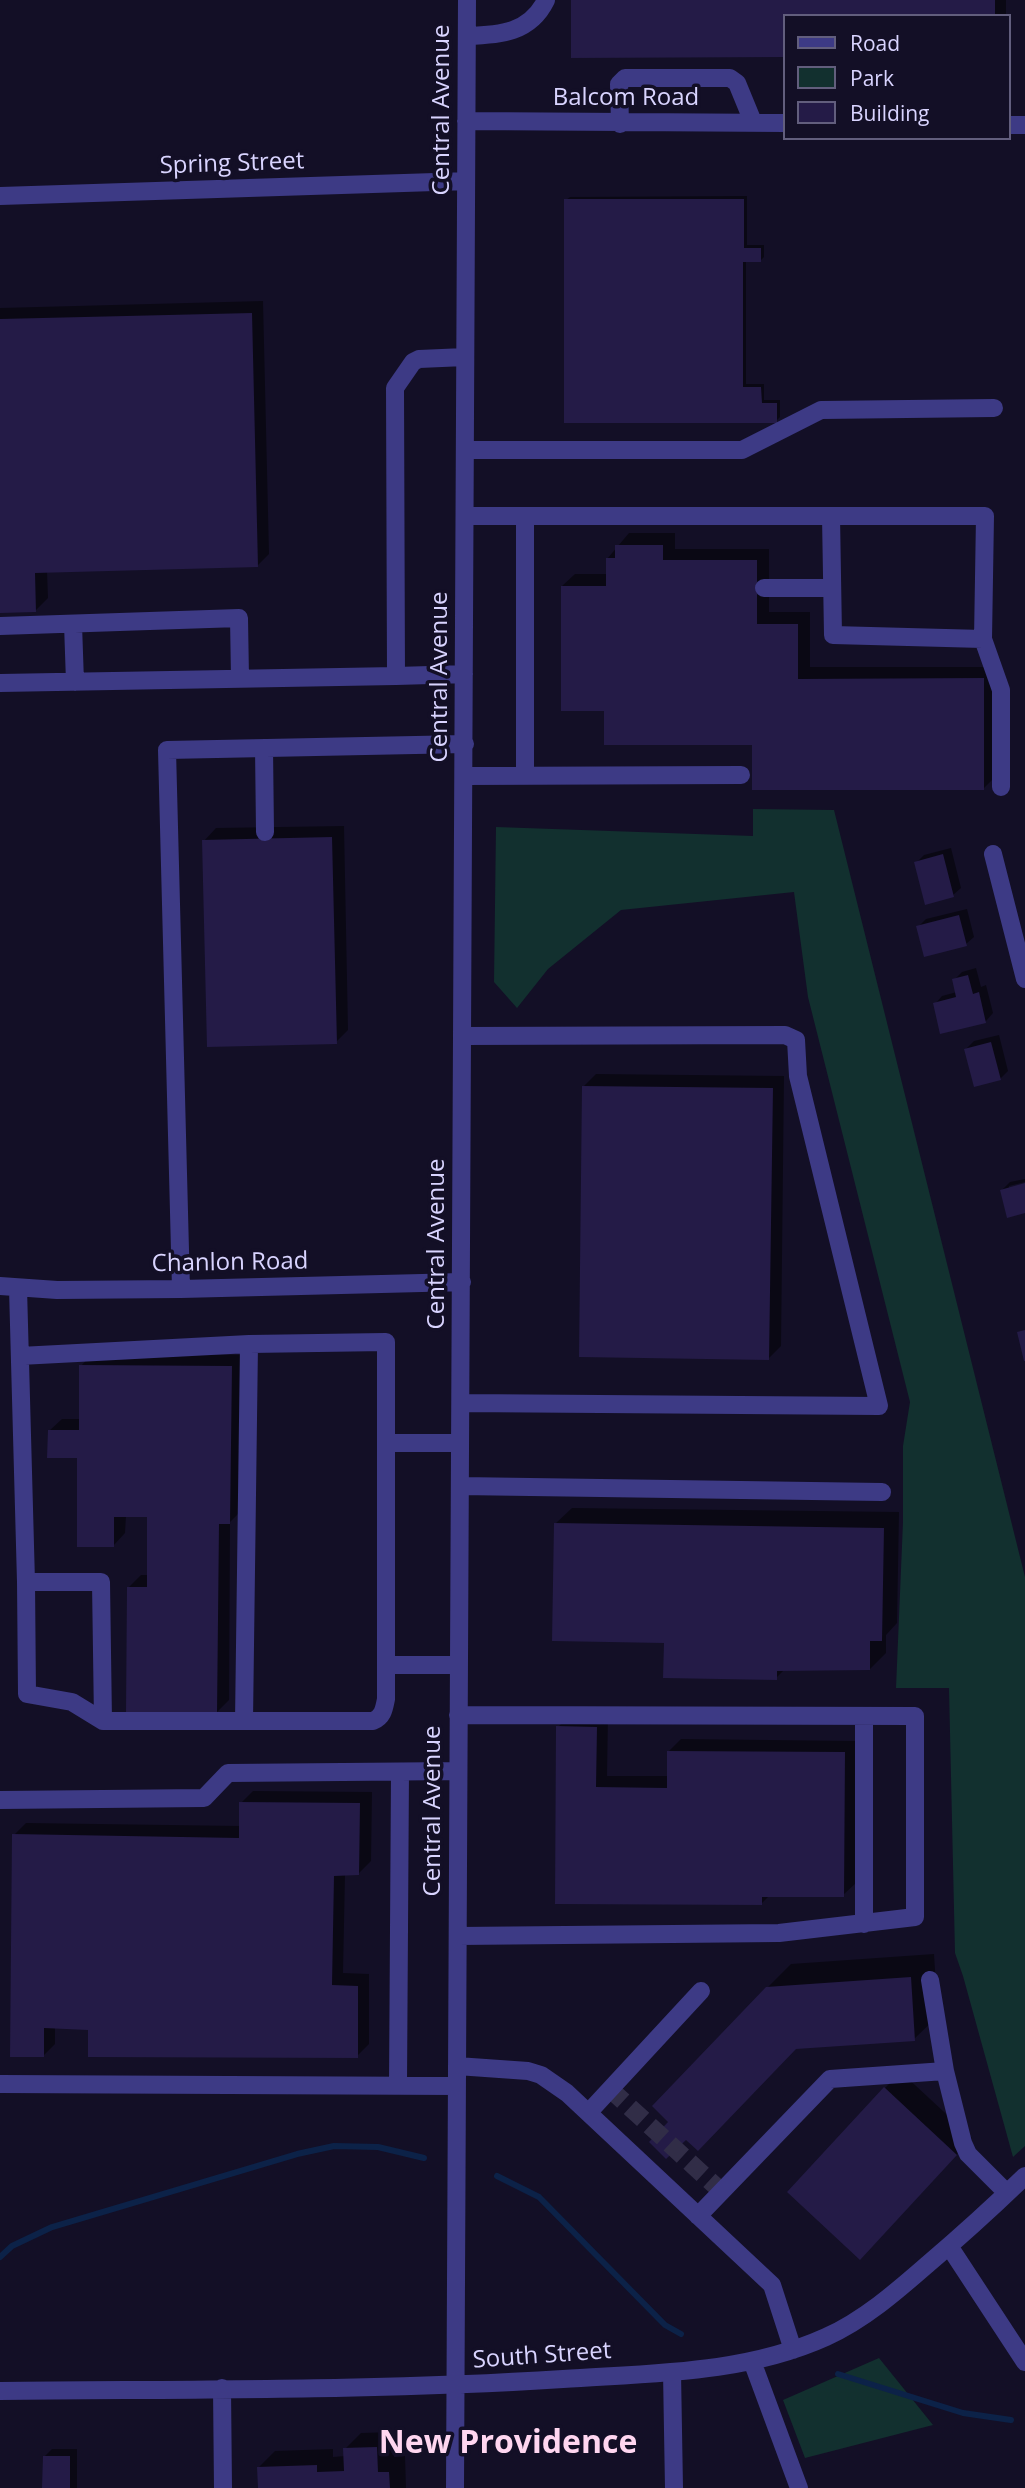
<!DOCTYPE html>
<html>
<head>
<meta charset="utf-8">
<style>
  body { margin:0 }
  #map { position:relative; width:1025px; height:2488px; overflow:hidden; background:#130f26; font-family:"Open Sans",sans-serif }
  canvas { display:block }
  .legend { position:absolute; left:783px; top:14px; width:228px; height:126px; box-sizing:border-box; background:#130f26; border:2px solid #625e7d; margin:0; padding:9px 12px; list-style:none; font-size:21px; color:#d9d4ff }
  .legend li { display:flex; align-items:center; gap:14px; height:35px }
  .legend b { width:35px; border:2px solid #625e7d }
</style>
</head>
<body>
<div id="map">
<canvas width="1025" height="2488"></canvas>
<ul class="legend">
<li><b style="height:9px;background:#3d3a85"></b>Road</li>
<li><b style="height:19px;background:#12302f"></b>Park</li>
<li><b style="height:19px;background:#241b47"></b>Building</li>
</ul>
</div>
<script>
const context = document.querySelector('canvas').getContext('2d');
context.lineJoin = 'round';
function fill(path, color) { context.fillStyle = color; context.fill(path, 'evenodd'); }
function trace(path, color, width, dash) { context.strokeStyle = color; context.lineWidth = width; context.lineCap = dash ? 'butt' : 'round'; context.setLineDash(dash || []); context.stroke(path); }
function drawText(font, color, halo, rows, align = 'center') {
  context.font = font + ' "Open Sans",sans-serif'; context.lineWidth = 7; context.setLineDash([]); context.textBaseline = 'middle'; context.strokeStyle = halo; context.fillStyle = color; for (const [text, x, y, turn = 0] of rows) {
    context.save(); context.translate(x, y); context.rotate((+turn || 0) * Math.PI / 180); context.textAlign = isNaN(turn) ? turn : align; if (halo) context.strokeText(text, 0, 0); context.fillText(text, 0, 0); context.restore();
  }
}
fill(new Path2D(`
  M753 809 834 810 1025 1577V2146L1013 2157 963 1976 955 1953 949 1688H896L903 1522V1446L910 1402 808 997 794 892 621 910 548 969 517 1008 494 982 496 827 753 836Z
  M879 2358 933 2425 805 2458 783 2400Z`), '#12302f');
fill(new Path2D(`
  M572 0H1006V16H785V55L572 56Z
  M747 196V245H764V257L761 260H746V384H764V400H780V417L776 421H566V200L570 197Z
  M263 301 269 554 257 566 47 571 48 598 36 610 0 611V308Z
  M629 533H675V549H769V612H810V667H996V776L984 788 754 743 606 709 562 586 575 574H607V559Z
  M344 826 348 1030 336 1042 204 841 216 828Z
  M951 848 961 888 953 895 916 863 924 855Z
  M967 909 974 937 966 944 918 927 926 919Z
  M976 968 981 987 986 985 993 1013 986 1021 935 1004 942 996 957 992 954 980 962 972Z
  M999 1035 1008 1071 1000 1079 966 1049 974 1041Z
  M596 1074 784 1076 781 1346 769 1358 584 1086Z
  M1025 1179V1182L1009 1186V1189L1025 1185V1211L1002 1190 1010 1182Z
  M93 1353 243 1355 242 1510 230 1522 229 1700 217 1712 129 1587 141 1575H149V1516H126L125 1533 113 1546 79 1456 49 1431 62 1419H80L81 1366Z
  M572 1508 899 1512 897 1623 886 1635V1653L870 1669H785L776 1678 665 1641 555 1524Z
  M570 1715H608L607 1776H669V1751L681 1739 857 1741 856 1883 843 1895H770L761 1904 557 1902 558 1727Z
  M253 1791 372 1792 371 1861 359 1873 345 1874 343 1973 369 1974V2044L357 2056 89 2028 55 2027V2044L43 2056 14 1835 26 1823 241 1826V1803Z
  M934 1954 938 2016 914 2039 796 2047 671 2122 767 1988 791 1964Z
  M901 2072 972 2138 876 2242 885 2088Z
  M393 2432 394 2457 405 2456 406 2488H260L259 2467 275 2451 333 2449V2457L345 2456V2449L361 2433Z
  M52 2449H77V2488H44V2457Z`), '#0007');
trace(new Path2D(`
  M497 2176 539 2197 665 2325 681 2334
  M0 2257 12 2246 52 2227 297 2154 334 2146 378 2147 424 2158
  M838 2374 963 2413 1011 2420`), '#0c2248', 6);
fill(new Path2D(`
  M571 0H995V16H785V57L571 58Z
  M564 199H744V248H761V262H743V387H761L762 403H777V423H564Z
  M252 313 258 567 35 573 36 612 0 613V319Z
  M615 545H663V560H757V624H798V679L984 678V790H752V745H604V711H561V586H606V558H615Z
  M332 837 337 1044 207 1047 202 840Z
  M943 854 954 897 925 905 914 862Z
  M959 915 967 946 924 957 916 926Z
  M968 975 973 994 979 992 986 1023 940 1034 933 1003 956 997 952 979Z
  M991 1042 1001 1080 974 1087 964 1049Z
  M582 1086 773 1088 769 1360 579 1357Z
  M1025 1183V1213L1007 1218 1000 1190Z
  M1025 1330V1361H1024L1017 1332Z
  M79 1365 232 1366 230 1524H219L217 1714 126 1713 127 1587H147V1517H114V1547H77V1458H47L48 1430H79Z
  M554 1523 884 1528 882 1641H870V1670L777 1671V1680L663 1678 664 1643 552 1641Z
  M556 1726 597 1727 596 1787 667 1788V1751L845 1752 844 1897H762V1905L555 1904Z
  M239 1802 360 1803 359 1875 334 1876 332 1985 358 1986V2058L88 2057V2030L44 2028V2057H10L12 1834 239 1838Z
  M911 1977 915 2041 796 2049 698 2151 686 2140 666 2159 649 2142 668 2122 652 2106 766 1987Z
  M884 2087 957 2155 860 2260 787 2192Z
  M377 2447 378 2472H389L390 2488H258L257 2467 317 2465V2472L344 2471 343 2448Z
  M43 2456H70V2488H42Z`), '#241b47');
trace(new Path2D(`
  M610 2089 722 2192`), '#312d47', 18, [18, 9]);
trace(new Path2D(`
  M467 36C500 35 530 33 546 0
  M466 121 785 123
  M620 124 619 84 625 78H730L737 83 753 122
  M1009 125H1025
  M0 196 466 181
  M465 450H742L821 410 994 408
  M465 516H985L983 639 1001 690V787
  M831 516 833 635 983 639
  M764 588H832
  M73 624 75 682
  M0 626 239 618 240 678
  M464 674 396 676 395 388 413 362 419 359 465 357
  M0 683 396 676
  M264 748 265 832
  M464 776 741 775
  M525 776V516
  M993 854 1025 979
  M0 1286 57 1290 181 1289 462 1282
  M18 1288 26 1582H101L103 1721H373C383 1717 384 1709 386 1699V1342L249 1344 20 1356
  M181 1289 167 750 465 744
  M461 1403 879 1406 798 1076 796 1040 785 1035 463 1036
  M386 1443H460
  M460 1486 882 1492
  M26 1582 27 1694 72 1702 103 1721
  M386 1665H458
  M458 1715 915 1716V1917L779 1933 458 1936
  M244 1721 249 1344
  M0 1800 204 1798 228 1773 457 1771
  M864 1924V1716
  M930 1980 945 2071 963 2143 968 2154 1007 2193
  M457 2066 528 2071 541 2075 567 2093 772 2285 793 2350
  M0 2084 457 2086
  M398 2085 400 1772
  M589 2112 701 1991
  M698 2216 830 2079 945 2071
  M949 2246 1025 2362
  M752 2361 799 2488
  M672 2372 674 2488
  M222 2388 223 2488
  M0 2391C188 2389 376 2391 563 2379 651 2373 744 2374 826 2337 864 2320 897 2291 928 2264 961 2236 994 2206 1025 2176
  M455 2488 467 0`), '#3d3a85', 18);
drawText('24px', '#d9d4ff', '#130f26', [
  ["Balcom Road",626,98],
  ["Central Avenue",442,110,-90],
  ["Spring Street",232,164,-2],
  ["Central Avenue",440,677,-90],
  ["Central Avenue",437,1244,-90],
  ["Chanlon Road",230,1263,-1],
  ["Central Avenue",433,1811,-90],
  ["South Street",542,2356,-4]
]);
drawText('bold 32px', '#ffd6f0', '#130f26', [
  ["New Providence",508,2444]
]);
</script>
</body>
</html>
